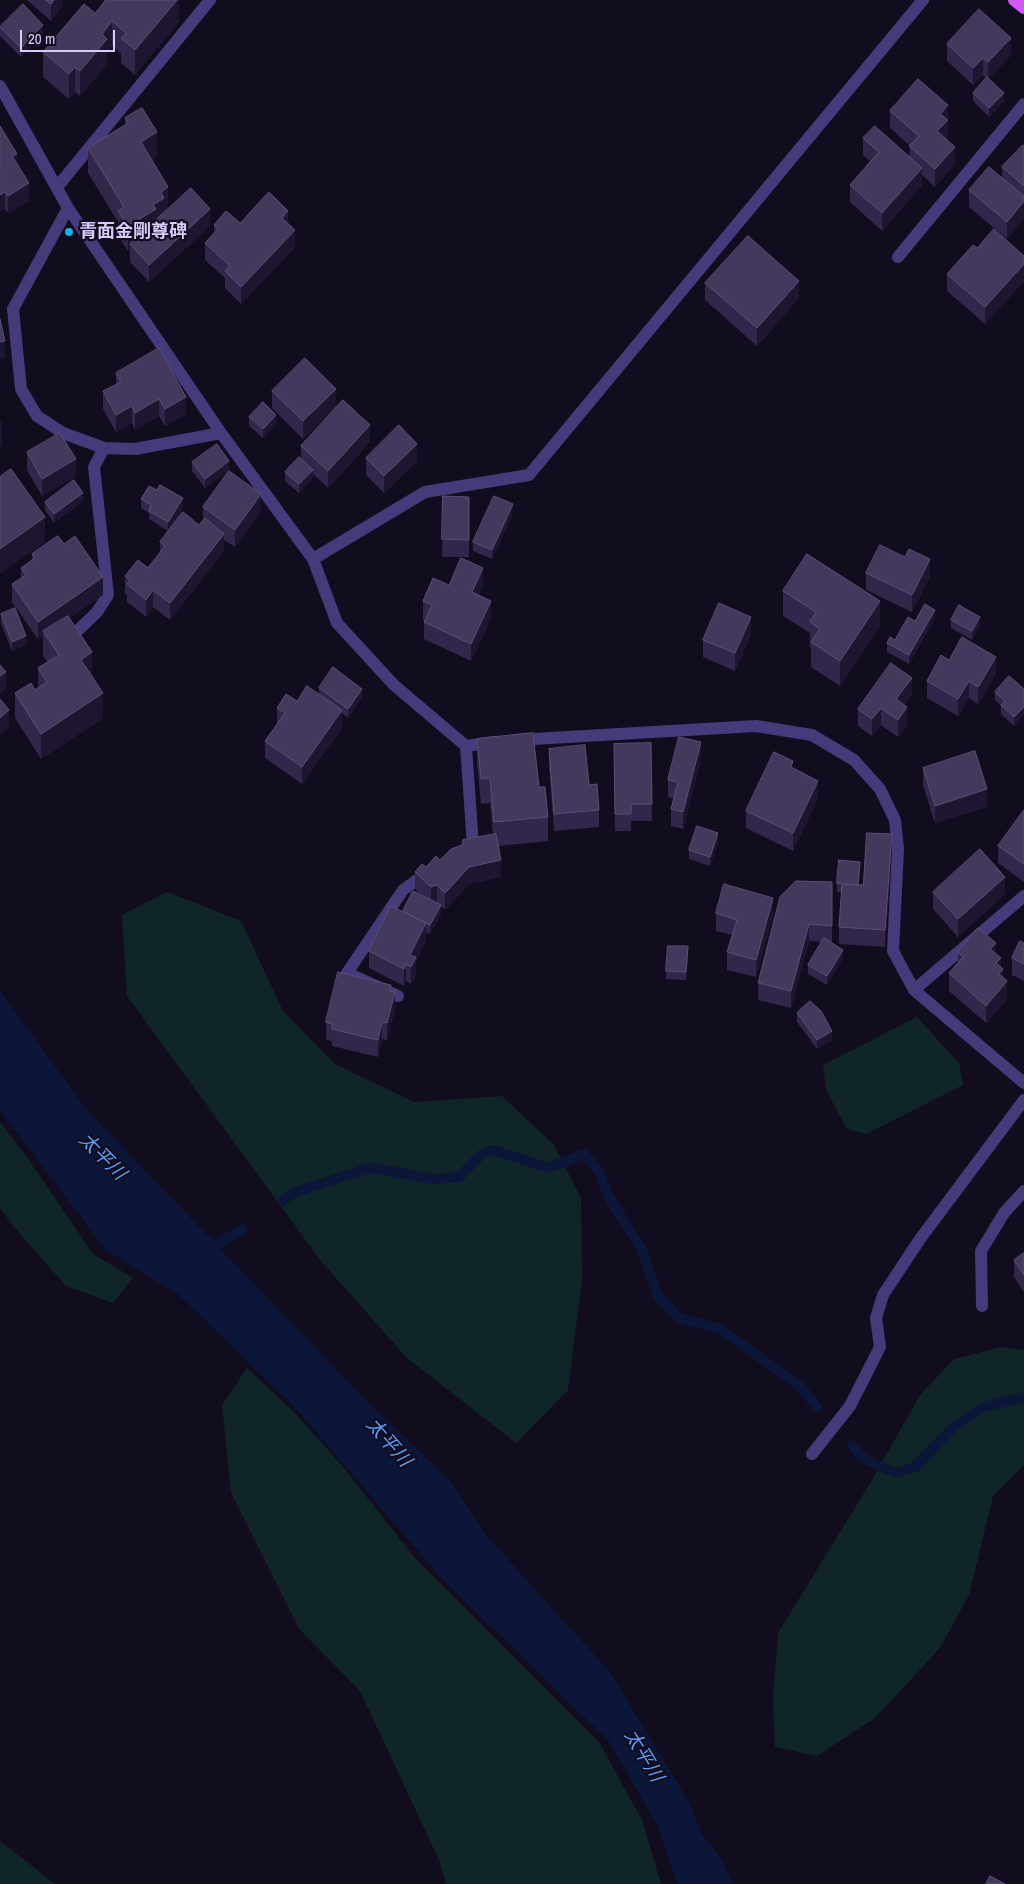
<!DOCTYPE html>
<html>
<head>
<meta charset="utf-8">
<style>
  body { margin:0 }
  #map { position:relative; width:1024px; height:1884px; overflow:hidden; background:#120d1e; font-family:"Archivo Narrow",sans-serif }
  canvas { display:block }
  .scale { position:absolute; left:20px; top:30px; width:95px; height:22px; box-sizing:border-box; border:2px solid #d8ccfc; border-top:0; padding-left:6px; font-size:15px; line-height:18px; white-space:nowrap; color:#d8ccfc; -webkit-text-stroke:4px #120d1e; paint-order:stroke }
</style>
</head>
<body>
<div id="map">
<canvas width="1024" height="1884"></canvas>
<div class="scale">20 m</div>
</div>
<script>
const context = document.querySelector('canvas').getContext('2d');
context.lineJoin = 'round';
function fill(path, color) { context.fillStyle = color; context.fill(path, 'evenodd'); }
function trace(path, color, width, dash) { context.strokeStyle = color; context.lineWidth = width; context.lineCap = dash ? 'butt' : 'round'; context.setLineDash(dash || []); context.stroke(path); }
function drawText(font, color, halo, rows, align = 'center') {
  context.font = font + ' "Archivo Narrow","Noto Sans JP",sans-serif'; context.lineWidth = 4.5; context.setLineDash([]); context.textBaseline = 'middle'; context.strokeStyle = halo; context.fillStyle = color; for (const [text, x, y, turn = 0] of rows) {
    context.save(); context.translate(x, y); context.rotate((+turn || 0) * Math.PI / 180); context.textAlign = isNaN(turn) ? turn : align; if (halo) context.strokeText(text, 0, 0); context.fillText(text, 0, 0); context.restore();
  }
}
fill(new Path2D(`
  M167 892 241 921 283 1011 335 1064 414 1102 502 1096 554 1145 581 1198 582 1279 568 1390 516 1443 406 1357 321 1261 127 996 122 915Z
  M917 1017 959 1063 963 1085 866 1134 847 1129 826 1090 823 1065Z
  M0 1122 29 1160 93 1254 133 1278 113 1303 66 1286 14 1227 0 1208Z
  M1001 1347 1024 1350V1465L993 1496 969 1595 940 1648 875 1718 817 1756 775 1747 773 1698 778 1633 872 1480 920 1395 954 1359Z
  M247 1368 294 1412 339 1462 415 1558 599 1742 642 1820 661 1884H446L439 1860 360 1691 299 1629 231 1493 222 1405Z
  M0 1841 55 1884H0Z`), '#102527');
fill(new Path2D(`
  M0 991 86 1109 363 1397 450 1481 485 1534 610 1672 689 1802 702 1834 721 1858 733 1884H677L658 1826 608 1740 445 1582 296 1409 179 1295 106 1250 0 1110Z`), '#0b1638');
trace(new Path2D(`
  M282 1201 295 1192 370 1168 434 1179 459 1177 482 1154 494 1150 549 1168 584 1154 598 1170 610 1199 641 1248 658 1296 679 1318 720 1329 800 1386 817 1407
  M205 1251 243 1229
  M852 1445 863 1458 896 1473 915 1467 954 1427 983 1407 1024 1397`), '#0b1638', 10);
trace(new Path2D(`
  M0 86 68 208 221 433 313 559 337 623 394 685 466 746 494 742
  M58 186 210 0
  M68 208 13 309 21 389 37 416 63 433 104 448 135 449 221 433
  M898 257 1024 104
  M313 559 425 492 529 475 923 0
  M71 637 97 612 108 595 94 467 104 448
  M516 740 756 726 812 735 854 760 880 789 895 820 898 849 893 951 914 990 1024 1083
  M464 851 473 846 466 746
  M914 990 1024 896
  M398 996 347 973 403 890 428 872
  M982 1306 981 1251 1004 1213 1024 1191
  M812 1454 850 1406 880 1347 876 1318 883 1295 920 1239 1024 1100`), '#453a7a', 12);
trace(new Path2D(`
  M1014 0 1024 8`), '#d059f6', 12);
fill(new Path2D(`
  M27 0H63L62 7 51 21Z
  M179 0V22L135 75 121 63V53L112 46 107 52V64L80 96 75 92 69 99 43 77V52L95 13Z
  M0 27 43 34 21 57 0 36Z
  M947 44 1011 55 989 78 1004 101 989 117 973 101V93L986 78 983 75 973 85 947 61Z
  M948 105V138L946 139 955 164 935 187 922 175V185L882 231 850 202V185L870 161 863 155V138L909 156 910 146 890 128V111Z
  M125 118 157 156 152 160 168 209 210 226 149 282 130 262V250L128 251 118 236V222L88 173V148L125 125Z
  M0 126 29 201 8 213 5 209Z
  M1024 146V219L1007 239 969 207V190L1002 178V167Z
  M240 223 288 224 295 247 241 304 225 288V278L205 260V243L214 234V225Z
  M1024 256V281L985 324 947 291V274Z
  M705 283 799 298 757 346 705 300Z
  M116 373 186 414 165 426 159 416 135 430 132 423 116 432 103 409V391L116 385Z
  M272 391 336 406 303 439 272 408Z
  M249 417 276 424 263 438 249 426Z
  M370 442 328 488 313 474V478L299 493 285 481V472L301 459V446Z
  M27 452 76 476 42 496 27 470Z
  M366 458 417 461 384 493 366 475Z
  M192 462 229 470 205 488 192 471Z
  M443 496 469 497V557H442Z
  M141 499 183 507 169 530 199 525 203 520V507L261 511 235 547 224 540V551L170 620 153 607 146 617 127 602V595L125 593V576L148 568 160 553V542L168 531 149 519V513L141 508Z
  M83 501 54 523 45 510V502Z
  M513 513 492 559 473 551V542Z
  M32 554 103 595 69 618 92 676 103 718 41 759 15 718V693L35 690 38 688V668L47 662 43 656V636L38 639 12 602V584L21 578V568L32 561Z
  M866 573 930 576 912 612 866 590Z
  M449 585H483L478 595 491 618 471 661 424 639V622L425 619H423V601Z
  M783 591 880 626 840 686 811 667V648L810 647V633L783 616Z
  M1 614 26 645 12 651 1 623Z
  M935 618 909 664 887 652V643L895 640 915 621Z
  M951 620 980 626 972 640 951 628Z
  M751 634 735 671 703 657V640Z
  M949 660 996 674 978 704 969 698 958 716 927 698V681Z
  M319 688 362 697 348 718 342 713V728L302 784 265 758V741L277 725V708L319 694Z
  M1024 689 1014 726 1001 714V706L995 700V692Z
  M912 695 904 705 907 724 898 737 881 725 872 736 858 726V709Z
  M477 739 539 787 548 817V841L499 846 501 877 469 884 445 910 441 906V914L430 934 426 932V940L416 961V975L411 984 406 981 404 986 369 968V951L403 912 421 895 415 889V872L426 867 493 835 490 803 481 804 477 764Z
  M651 743 652 821H631V831H615L614 744Z
  M549 749 589 785 599 810V827L554 831 549 766Z
  M701 760 683 829 671 826V809L674 799 668 797V780Z
  M793 768 818 798 793 851 746 828V811Z
  M923 768 987 807 935 823 923 785Z
  M1024 810V882L998 863V846Z
  M718 842 710 866 689 859V850Z
  M892 851 885 947 839 944V927L842 892H837V883L860 871 858 885H863Z
  M832 882V943L843 958 827 985 808 974V965L822 942 809 941 791 1008 758 1000V983Z
  M933 892 1005 894 958 937 933 909Z
  M716 913 773 915 756 977 727 970V952L732 935 716 931Z
  M1024 943V981L1012 975V958Z
  M958 952 996 954 1001 968 1007 999 986 1023 949 991V973L958 963Z
  M688 955 686 980 666 979V971Z
  M391 991 395 1009 387 1040 382 1039 378 1057 332 1046V1041L326 1040V1022Z
  M797 1013 832 1040 817 1049 797 1022Z
  M1024 1253V1292L1014 1277V1260Z`), '#32264a');
fill(new Path2D(`
  M54 0H63L62 7 51 21V4Z
  M177 0H179V22L135 75V50Z
  M112 21V46L107 52V64L80 96V71L102 34Z
  M43 25V34L21 57V48Z
  M1011 38V55L988 80V62Z
  M983 58V75L973 85V68Z
  M75 67V92L69 99V74Z
  M1004 93V101L989 117V108Z
  M948 105V138L937 149V131L940 114Z
  M157 132V156L141 167V142Z
  M955 147V164L935 187V169Z
  M17 154V171L12 156Z
  M922 168V185L882 231V213Z
  M29 183V201L8 213V196Z
  M168 187V212L130 244V250L128 251V226L153 205 161 192Z
  M5 192V209L0 212V195Z
  M1024 201V219L1007 239V222Z
  M210 209V226L149 282V265Z
  M288 211V228L282 218Z
  M295 230V247L241 304V287Z
  M1024 264V281L985 324V307Z
  M799 281V298L757 346V328Z
  M5 341V358L0 359V342Z
  M336 389V406L303 439V421Z
  M186 397V414L165 426V409Z
  M159 399V416L135 430V413Z
  M132 406V423L116 432V415Z
  M276 415V424L263 438V429Z
  M2 421V446L0 447V422Z
  M370 425V442L328 488V471Z
  M417 444V461L384 493V476Z
  M76 459V476L42 496V479Z
  M229 461V470L205 488V479Z
  M313 470V478L299 493V484Z
  M83 493V501L54 523V514Z
  M261 494V511L235 547V530Z
  M183 498V507L168 531V522Z
  M513 504V513L492 559V550Z
  M45 517V542L0 574V549Z
  M224 534V551L170 620V603Z
  M930 559V576L912 612V595Z
  M483 568V585L472 609V592Z
  M103 577V595L45 634 43 631V636L38 639V622Z
  M153 590V607L146 617V600Z
  M491 601V618L471 661V644Z
  M880 601V626L840 686V661Z
  M935 610V618L909 664V655Z
  M751 617V634L735 671V653Z
  M980 617V626L972 640V631Z
  M26 636V645L12 651V642Z
  M92 652V677L81 660Z
  M996 657V674L978 704V687Z
  M6 672V689L0 694V676Z
  M912 678V695L896 717V699Z
  M969 681V698L958 716V699Z
  M362 689V697L348 718V709Z
  M103 693V718L41 759V734Z
  M907 707V724L898 737V720Z
  M1024 707V715L1014 726V717Z
  M881 708V725L872 736V719Z
  M9 710V728L0 735V718Z
  M342 710V728L302 784V767Z
  M701 742V760L683 829V812Z
  M818 781V798L793 851V833Z
  M987 789V807L935 823V806Z
  M718 833V842L710 866V857Z
  M892 834V851L885 947V930Z
  M501 860V877L469 884 445 910V893L469 867Z
  M860 862V871L858 894V885Z
  M1005 877V894L958 937V919Z
  M437 885V902L431 904V887Z
  M773 898V915L756 977V960Z
  M441 905V914L430 934V925Z
  M426 923V940L416 961V975L411 984 410 955Z
  M809 924V941L791 1008V991Z
  M996 943V961L990 949Z
  M843 950V958L827 985V976Z
  M1001 958V972L1003 969V986L1007 981V999L986 1023V1006L996 963Z
  M406 964V981L404 986V969Z
  M395 992V1009L387 1040V1023Z
  M382 1022V1039L378 1057V1040Z
  M832 1031V1040L817 1049V1040Z`), '#1e1531');
const building = new Path2D(`
  M46 0H54L51 4Z
  M106 0H177L135 50 121 38 126 33 112 21 102 34 107 39 80 71 75 67 69 74 43 52 84 4 95 13Z
  M23 4 43 25 21 48 0 27Z
  M979 9 1011 38 988 62 983 58 973 68 947 44Z
  M987 77 1004 93 989 108 973 93Z
  M918 79 948 105 940 114 948 120 937 131 955 147 935 169 909 146 919 136 890 111Z
  M142 108 157 132 141 142 168 187 161 192 164 198 153 205 156 209 128 226 118 211 124 207 88 148 128 123 125 118Z
  M0 126 17 154 12 156 29 183 8 196 5 192 0 195Z
  M875 126 922 168 882 213 850 185 879 152 863 138Z
  M1023 145 1024 146V186L1002 167Z
  M989 167 1024 196V201L1007 222 969 190Z
  M191 188 210 209 149 265 130 244Z
  M269 192 288 211 282 218 295 230 241 287 225 271 230 266 205 243 218 229 214 225 226 211 240 223Z
  M994 229 1024 256V264L985 307 947 274 973 245 977 248Z
  M748 236 799 281 757 328 705 283Z
  M0 319 5 341 0 342Z
  M159 348 186 397 165 409 159 399 135 413 132 406 116 415 103 391 121 382 116 373Z
  M305 358 336 389 303 421 272 391Z
  M343 400 370 425 328 471 301 446Z
  M263 402 276 415 263 429 249 417Z
  M399 425 417 444 384 476 366 458Z
  M60 433 76 459 42 479 27 452Z
  M217 444 229 461 205 479 192 462Z
  M299 457 313 470 299 484 285 472Z
  M11 469 45 517 0 549V477Z
  M229 471 261 494 235 530 203 507Z
  M74 480 83 493 54 514 45 502Z
  M160 485 183 498 168 522 149 511 151 505 141 499 149 486 157 490Z
  M443 496 469 497V540L442 539Z
  M494 496 513 504 492 550 473 542Z
  M183 512 199 525 205 518 224 534 170 603 153 590 146 600 127 584 130 581 125 576 138 560 148 568 165 546 160 542Z
  M58 536 64 544 75 536 103 577 38 622 12 584 26 575 21 568 35 558 32 554Z
  M880 545 905 557 909 549 930 559 912 595 866 573Z
  M807 554 880 601 840 661 811 642 820 629 810 622 816 612 783 591Z
  M461 558 483 568 472 592 491 601 471 644 424 622 432 605 423 601 433 578 449 585Z
  M719 603 751 617 735 653 703 640Z
  M925 604 935 610 909 655 887 643 890 637 895 640 908 617 915 621Z
  M959 605 980 617 972 631 951 620Z
  M15 608 26 636 12 642 1 614Z
  M68 616 92 652 81 660 103 693 41 734 15 693 31 683 35 690 47 682 38 668 59 655 43 631Z
  M962 637 996 657 978 687 969 681 958 699 927 681 941 655 949 660Z
  M891 663 912 678 896 699 907 707 898 720 881 708 872 719 858 709Z
  M0 665 6 672 0 676Z
  M333 667 362 689 348 709 319 688Z
  M1009 676 1024 689V707L1014 717 1001 705 1005 701 995 692Z
  M307 686 342 710 302 767 265 741 285 713 277 708 286 694 297 701Z
  M0 699 9 710 0 718Z
  M533 733 539 787H545L548 817 494 822 490 778 481 779 477 739Z
  M679 737 701 742 683 812 671 809 678 782 668 780Z
  M651 743 652 804H631V814H615L614 744Z
  M585 745 589 785 597 784 599 810 554 814 549 749Z
  M975 751 987 789 935 806 923 768Z
  M774 752 793 761 791 767 818 781 793 833 746 811Z
  M1024 810V864L998 846Z
  M697 826 718 833 710 857 689 850Z
  M867 833 892 834 885 930 839 927 842 884 863 885Z
  M496 834 501 860 469 867 445 893 437 885 431 887 415 872 422 864 426 867 436 856 440 860 451 849 462 845 463 840Z
  M980 849 1005 877 958 919 933 892Z
  M839 860 860 862 858 885 837 883Z
  M796 881 832 882V926L809 924 791 991 758 983 780 897Z
  M724 884 773 898 756 960 727 952 737 920 716 913Z
  M413 891 441 905 430 925 403 911Z
  M391 906 426 923 410 955 416 957 411 967 406 964 404 969 369 951Z
  M978 928 996 943 990 949 1001 958 996 963 1003 969 999 974 1007 981 986 1006 949 973 963 957 958 952Z
  M824 938 843 950 827 976 808 965Z
  M1020 941 1024 943V964L1012 958Z
  M668 946H688L686 972 666 971Z
  M338 972 391 985 389 991 395 992 387 1023 382 1022 378 1040 332 1029V1024L326 1022Z
  M810 1001 821 1011 832 1031 817 1040 797 1013Z
  M1024 1253V1275L1014 1260Z
  M990 1876 1005 1884H986Z`);
fill(building, '#44385d');
trace(building, '#5b4f76', 1);
for (const [x, y, r, color] of [
  [69,232,5,"#0db5e8"]
]) { const dot = new Path2D(); dot.arc(x, y, r, 0, 2 * Math.PI); context.fillStyle = color; context.fill(dot); trace(dot, '#120d1e', 2); }
drawText('bold 18px', '#d8ccfc', '#120d1e', [
  ["青面金剛尊碑",79,232]
], 'left');
drawText('italic 19px', '#609df6', '#120d1e', [
  ["太平川",102,1157,45],
  ["太平川",388,1443,49],
  ["太平川",643,1756,59]
]);
</script>
</body>
</html>
